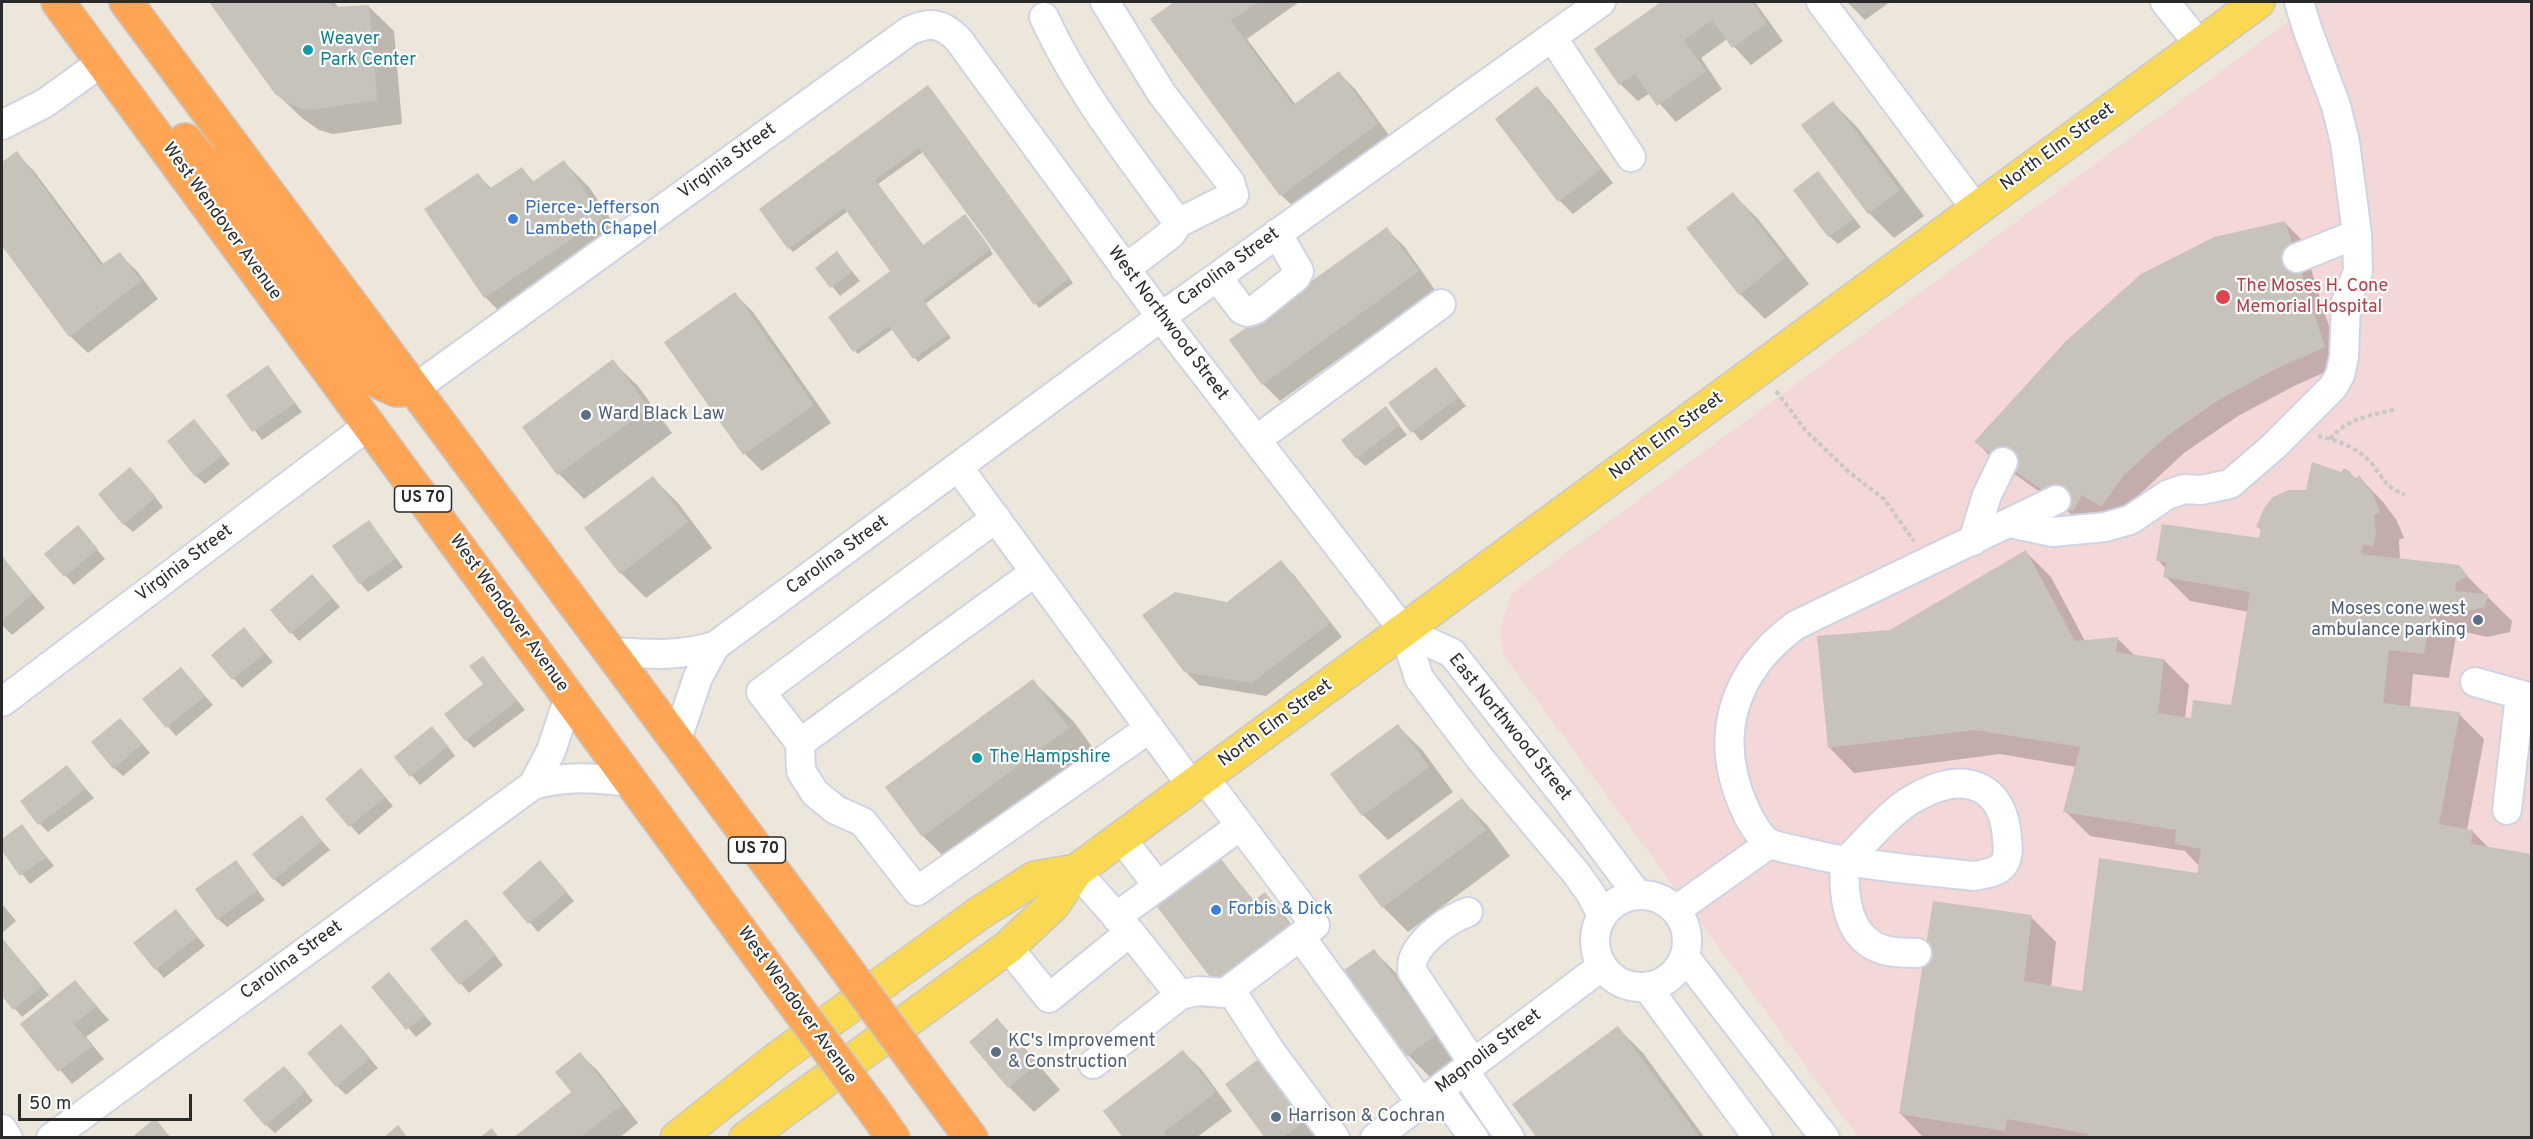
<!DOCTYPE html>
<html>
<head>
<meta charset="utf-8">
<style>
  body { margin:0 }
  #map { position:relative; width:2533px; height:1139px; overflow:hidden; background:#ede6db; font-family:Overpass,sans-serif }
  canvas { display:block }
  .frame { position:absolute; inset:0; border:3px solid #2a2a2a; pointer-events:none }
  .scale { position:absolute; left:18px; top:1094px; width:174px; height:27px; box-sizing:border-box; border:3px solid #2a2a2a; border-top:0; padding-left:8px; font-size:18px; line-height:21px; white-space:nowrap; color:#2a2a2a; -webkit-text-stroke:4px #fff; paint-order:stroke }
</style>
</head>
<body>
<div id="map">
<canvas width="2533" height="1139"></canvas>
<div class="frame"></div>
<div class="scale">50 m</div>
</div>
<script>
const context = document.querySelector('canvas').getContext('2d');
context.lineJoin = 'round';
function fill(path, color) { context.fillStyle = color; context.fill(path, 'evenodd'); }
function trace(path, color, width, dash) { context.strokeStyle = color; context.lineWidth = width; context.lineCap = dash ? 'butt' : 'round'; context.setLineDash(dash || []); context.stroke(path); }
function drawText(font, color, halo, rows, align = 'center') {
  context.font = font + ' Overpass,sans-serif'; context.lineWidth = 4.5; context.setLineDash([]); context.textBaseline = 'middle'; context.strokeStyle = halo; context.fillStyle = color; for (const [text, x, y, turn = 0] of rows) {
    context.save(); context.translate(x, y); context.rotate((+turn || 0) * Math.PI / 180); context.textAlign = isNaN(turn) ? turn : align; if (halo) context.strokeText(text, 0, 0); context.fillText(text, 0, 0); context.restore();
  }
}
fill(new Path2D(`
  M2315 2H2531V1137H1858L1502 653 1501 623 1512 593Z`), '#f4d7d7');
fill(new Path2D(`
  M211 2H334L339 8 368 6 394 31 402 124 333 134 319 130 302 118 276 93Z
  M1176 2H1299L1247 39 1296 105 1339 73 1356 90 1394 142 1299 212 1281 195 1152 19Z
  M1664 2H1755L1783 41 1751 65 1727 39 1701 58 1722 89 1676 122 1650 93 1638 101 1620 84 1596 49Z
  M1847 2H1890L1865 20Z
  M1536 88 1550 101 1613 183 1573 214 1560 201 1497 119Z
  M932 91 1073 283 1039 308 923 152 878 184 924 246 969 220 993 254 925 304 951 338 918 362 893 329 858 354 855 351 892 271 848 211 793 252 789 248Z
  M1833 103 1858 128 1924 216 1894 238 1869 213 1803 126Z
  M16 153 34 171 104 265 119 254 137 271 158 299 88 353 70 336 2 243V164Z
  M564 162 589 187 627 244 510 322 485 297 478 175 492 189 522 169 534 182Z
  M1818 173 1861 227 1838 244 1829 236Z
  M1733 194 1758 219 1809 284 1765 319 1740 294Z
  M2285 223 2302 240 2341 365 2294 386 2238 416 2184 453 2141 493 2119 524 2100 512 2091 528 1993 459 1976 442Z
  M1386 229 1404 246 1435 290 1280 401 1263 384Z
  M837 253 860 281 840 296 817 268Z
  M735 294 753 312 831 423 762 471 745 454Z
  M612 361 638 386 672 433 584 499 559 474 524 427Z
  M268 367 302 412 262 440 228 395Z
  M1436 369 1466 406 1421 441 1390 403Z
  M1385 408 1407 435 1365 466 1357 458Z
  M194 421 230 464 205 484 196 476Z
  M2350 473 2357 480 2359 477 2383 502 2397 521 2404 538 2399 540 2400 560 2458 567 2512 621 2510 632 2487 637 2457 630 2449 678 2413 674 2410 707 2459 714 2484 739 2467 830 2472 831 2490 849 2532 1138H1924L1900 1113 2031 917 2056 942 2051 987 2084 993 2198 875 2199 866 2185 851 2090 836 2065 811 2076 767 2000 754 1854 773 1829 747 1891 631 2026 552 2051 577 2085 641 2118 639 2135 656 2164 660 2189 685 2185 718 2192 719 2232 707 2249 612 2190 601 2165 576 2166 569 2158 560 2260 540 2262 531 2258 527 2307 492 2342 474Z
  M139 477 163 507 133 532 124 524Z
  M653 478 678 503 712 548 646 598 621 573Z
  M369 522 403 567 368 592 360 583Z
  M86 536 105 559 74 585 46 554Z
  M2 558 45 608 12 635 2 625Z
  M1281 562 1294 575 1342 637 1266 696 1199 685 1185 671Z
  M321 585 340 607 299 641 291 632Z
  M252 637 273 662 242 688 213 655Z
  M483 658 525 710 474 748 466 740 485 685Z
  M189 677 213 705 176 736 144 699Z
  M1033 681 1074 722 1109 770 964 877 923 836Z
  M1398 726 1423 751 1453 792 1388 840 1363 815Z
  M129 728 150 753 123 776 114 768Z
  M440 736 455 756 420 785 396 757Z
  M67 767 94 798 48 832 40 824Z
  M370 779 393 806 359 835 327 799Z
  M1462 800 1487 825 1510 856 1408 932 1383 907Z
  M301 817 330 850 283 887 274 879Z
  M22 826 54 866 30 884 2 848V841Z
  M1219 858 1255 902 1265 894 1278 907 1304 941 1217 984Z
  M236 862 265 900 227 927 218 919Z
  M549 871 574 901 538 932 504 893Z
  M2 904 16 921 2 933Z
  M184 920 205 946 164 978 156 969Z
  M475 930 503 965 469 993 432 949Z
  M3 941 49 995 22 1017 2 994Z
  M1374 951 1399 976 1460 1061 1433 1080 1408 1055Z
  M75 982 109 1020 86 1037 104 1059 72 1084 22 1025Z
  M397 983 432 1024 416 1037 373 987Z
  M997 1020 1022 1045 1060 1090 1034 1112 1009 1087Z
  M1618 1028 1643 1053 1705 1138H1539Z
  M350 1035 378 1068 346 1095 337 1086Z
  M1183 1052 1201 1069 1232 1111 1196 1138H1124Z
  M580 1054 598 1071 638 1123 619 1138H515L573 1093Z
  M1264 1057 1331 1138H1267Z
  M293 1076 313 1101 275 1133 266 1125Z`), '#0003');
fill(new Path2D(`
  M209 2H329L334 7 369 5 377 100 307 110 292 105 275 94Z
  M1174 2H1258L1231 21 1293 105 1339 71 1378 124 1280 196 1150 19Z
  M1661 2H1752L1767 23 1732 48 1712 20 1684 40 1706 71 1657 106 1635 74 1619 85 1594 49Z
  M928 85 1070 278 1034 305 919 148 875 180 923 245 965 214 991 249 923 300 948 334 913 359 889 326 853 352 828 317 890 271 844 208 788 249 759 209Z
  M1537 86 1601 169 1558 202 1495 119Z
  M1833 101 1900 190 1868 214 1801 125Z
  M17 151 101 265 120 252 141 281 69 337 2 246V162Z
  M564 160 603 218 484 298 424 209 478 173 489 189 522 167 532 182Z
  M1818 171 1854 218 1828 237 1793 190Z
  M1733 192 1785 258 1739 295 1686 228Z
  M2285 221 2325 347 2276 369 2220 399 2167 436 2124 475 2101 507 2082 495 2073 512 1974 442 2066 341 2141 274 2214 237Z
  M1387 227 1419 271 1262 385 1229 340Z
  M837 251 852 272 830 288 815 268Z
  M735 292 814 405 743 455 664 342Z
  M613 359 649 408 557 475 522 427Z
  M268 365 295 403 252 432 226 395Z
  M1436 367 1459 397 1411 433 1388 403Z
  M1386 406 1400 425 1356 459 1341 440Z
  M194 419 223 455 195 477 167 441Z
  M2312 462 2341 472 2344 468 2351 472 2350 475 2357 478 2359 475 2373 494 2380 513 2374 515 2376 531 2374 546 2363 545 2361 554 2459 565 2468 576 2456 582 2455 591 2488 594 2485 607 2461 612 2432 606 2424 654 2389 650 2383 703 2460 712 2439 824 2473 830 2471 844 2532 854V1138H2088V1134L2007 1119 2005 1131 1899 1114 1933 901 2032 915 2024 981 2082 991 2099 858 2197 873 2201 849 2175 844 2176 830 2063 812 2080 747 1974 730 1828 748 1817 636 1890 630 2026 550 2075 641 2118 637 2116 652 2164 659 2158 713 2191 718 2193 700 2231 705 2250 592 2163 577 2166 562 2156 561 2162 524 2259 538 2261 528 2256 527 2264 508 2273 497 2289 490H2306Z
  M130 467 156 497 123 525 98 494Z
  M653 476 688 522 620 574 584 528Z
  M369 520 396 558 359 584 332 546Z
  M78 525 98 549 64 577 44 554Z
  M2 556 33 594 2 620Z
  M1281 560 1330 623 1252 683 1184 672 1142 615 1175 592 1227 602Z
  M312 574 332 598 290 634 270 610Z
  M244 627 265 653 232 680 211 655Z
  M483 656 517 701 465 741 444 714 483 684 469 666Z
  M181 667 205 696 166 728 142 699Z
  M1033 679 1069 728 922 837 885 787Z
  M120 718 142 744 113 769 91 742Z
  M1398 724 1429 767 1362 816 1330 774Z
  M432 726 448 746 410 777 394 757Z
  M67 765 86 789 38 825 20 801Z
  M361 768 385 797 349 827 325 799Z
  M1462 798 1486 830 1382 908 1358 876Z
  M302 815 322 841 273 880 252 854Z
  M22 824 46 857 20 876 2 851V839Z
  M1219 856 1253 901 1265 892 1292 928 1216 985 1155 904Z
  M236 860 258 890 217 920 195 889Z
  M540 860 567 892 528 924 502 893Z
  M176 909 197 937 155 970 133 943Z
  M466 919 496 955 459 985 430 949Z
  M2 938 42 986 13 1010 2 996Z
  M1374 949 1436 1035 1407 1056 1344 970Z
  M389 972 425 1015 406 1030 371 987Z
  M75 980 97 1006 74 1024 92 1046 58 1072 20 1024Z
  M997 1018 1036 1064 1008 1088 969 1042Z
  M341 1024 370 1058 336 1087 307 1053Z
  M1618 1026 1700 1138H1537L1512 1104Z
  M1183 1050 1216 1092 1164 1132 1168 1138H1123L1103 1111Z
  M580 1052 622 1105 579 1138H513L571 1092 555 1072Z
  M1264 1055 1310 1117 1282 1138H1265L1225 1084Z
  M284 1066 306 1091 265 1126 243 1100Z
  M155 1118 171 1138H131Z
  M398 1125 408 1138H383Z
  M492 1128 499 1138H479Z`), '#c8c3ba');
const minor = new Path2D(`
  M1105 2 1162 94 1230 182 1234 195 1178 223 1171 234 1125 269
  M1821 2 1976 209
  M2165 2 2199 44
  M1044 17C1078 92 1131 157 1178 223
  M1552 37 1631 157
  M2 125 45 103 102 62
  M2297 258 2357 234
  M1217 277 1242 310 1248 312 1256 309 1296 277 1299 271 1277 233
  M414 389 909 31C929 21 942 23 958 39L1161 317 1404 631 1419 678 1482 761 1576 873 1591 894 1602 916
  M1256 440 1441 304
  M958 467 1192 786
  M996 518 761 692 800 743 1035 572
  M2010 523 2053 532 2105 527 2130 520 2167 495 2184 489 2201 490 2230 484 2273 447 2333 387 2340 375 2344 357 2346 302 2358 271 2357 234 2345 142 2336 106 2308 31 2299 2
  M1973 541 1987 495 2003 462
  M1404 631 1452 653 1565 797 1637 894
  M608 652C647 654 677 657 715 646L1161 317 1601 2
  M2475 682 2532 698
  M2 702 369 425
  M676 742 698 677 715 646
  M800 743 801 771 815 793 836 810 863 822 917 891 1150 728
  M533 785 551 751 569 697
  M2507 810 2520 695
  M1121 838 1158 886
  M1076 871 1130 932 1180 995 1198 991 1225 993 1315 925 1204 777
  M1595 941a46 46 0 1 1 92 0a46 46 0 1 1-92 0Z
  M1676 910 1769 844
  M1468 912C1449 919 1422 938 1414 957 1412 961 1412 967 1412 971L1473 1063
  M1116 917 1240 826
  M1300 936 1421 1103
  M1008 947 1049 998 1130 932
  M1917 953C1907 953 1894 953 1884 950 1846 939 1843 894 1845 862 1868 840 1891 809 1920 795 1966 771 2004 785 2007 839 2008 847 2009 858 2003 865 1997 873 1983 874 1974 876 1918 870 1862 866 1807 853 1795 850 1782 848 1771 844 1761 840 1749 819 1745 809 1712 737 1733 671 1796 625L2056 500
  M1685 957 1825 1138
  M1647 987 1758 1138
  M1230 989 1269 1049 1335 1138
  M1093 1064 1180 995
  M1464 1070 1510 1138
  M1439 1090 1474 1138
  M2 1129 8 1138
  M51 1138 533 785C568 775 595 778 631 782
  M1375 1138 1602 966`);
const major = new Path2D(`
  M677 1138 778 1058 981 912 1035 878 1076 871
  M746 1138 1008 947 1053 905 1076 871 2258 2`);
const highway = new Path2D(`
  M58 2 789 997
  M126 2 839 959
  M185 140 255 223 375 380 396 390 414 389
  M922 1072 971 1138
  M874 1111 893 1138`);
trace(minor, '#d0d3e4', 32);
trace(major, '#c8c8c8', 36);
trace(highway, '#c8c8c8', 36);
trace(new Path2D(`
  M1776 391 1806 431 1849 472 1884 499 1914 541
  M2318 436C2337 440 2359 448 2372 464 2386 481 2383 485 2405 495
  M2330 439C2347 418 2370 416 2396 409`), '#c8c8c8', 4, [4.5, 3]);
trace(minor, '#fff', 28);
trace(major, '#f9d954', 33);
trace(highway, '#ffa553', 33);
const highwayBridge = new Path2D(`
  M839 959 922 1072
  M789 997 874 1111`);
trace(highwayBridge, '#c8c8c8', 36, []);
trace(highwayBridge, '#ffa553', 33);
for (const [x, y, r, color] of [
  [308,50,6,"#0f9aa8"],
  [513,219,6,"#3f7fe0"],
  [2223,297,8,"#e0444e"],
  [586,415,6,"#5c6f8a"],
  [2478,620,6,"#5c6f8a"],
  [977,758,6,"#0f9aa8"],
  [1216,910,6,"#3f7fe0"],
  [996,1052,6,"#5c6f8a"],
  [1276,1117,6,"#5c6f8a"]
]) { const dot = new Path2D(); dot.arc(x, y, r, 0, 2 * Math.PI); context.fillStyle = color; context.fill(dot); trace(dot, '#fff', 2); }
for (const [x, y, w] of [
  [423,499,57],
  [757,850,57]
]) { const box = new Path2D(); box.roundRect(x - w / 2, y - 13, w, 26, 4.5); context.fillStyle = '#fff'; context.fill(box); trace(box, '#2a2a2a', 1.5); }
drawText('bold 16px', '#2a2a2a', null, [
  ["US 70",423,499],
  ["US 70",757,850]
]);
drawText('18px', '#0d838f', '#fff', [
  ["Weaver",320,40],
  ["Park Center",320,61],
  ["The Hampshire",989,758]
], 'left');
drawText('18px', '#2a2a2a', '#fff', [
  ["North Elm Street",2058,148,-36],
  ["Virginia Street",728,162,-36],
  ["West Wendover Avenue",221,222,54],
  ["Carolina Street",1229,268,-36],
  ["West Northwood Street",1167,324,53],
  ["North Elm Street",1667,437,-36],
  ["Carolina Street",838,556,-36],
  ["Virginia Street",185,564,-37],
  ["West Wendover Avenue",508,614,54],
  ["North Elm Street",1276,724,-36],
  ["East Northwood Street",1509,728,51],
  ["Carolina Street",292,961,-36],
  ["West Wendover Avenue",796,1006,54],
  ["Magnolia Street",1489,1052,-37]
]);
drawText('18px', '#366cbe', '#fff', [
  ["Pierce-Jefferson",525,209],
  ["Lambeth Chapel",525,230],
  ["Forbis & Dick",1228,910]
], 'left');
drawText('18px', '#be3a42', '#fff', [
  ["The Moses H. Cone",2236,287],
  ["Memorial Hospital",2236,308]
], 'left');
drawText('18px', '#4e5e75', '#fff', [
  ["Ward Black Law",598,415],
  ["Moses cone west",2466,610,"right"],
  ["ambulance parking",2466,631,"right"],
  ["KC's Improvement",1008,1042],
  ["& Construction",1008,1063],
  ["Harrison & Cochran",1288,1117]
], 'left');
</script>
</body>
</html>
